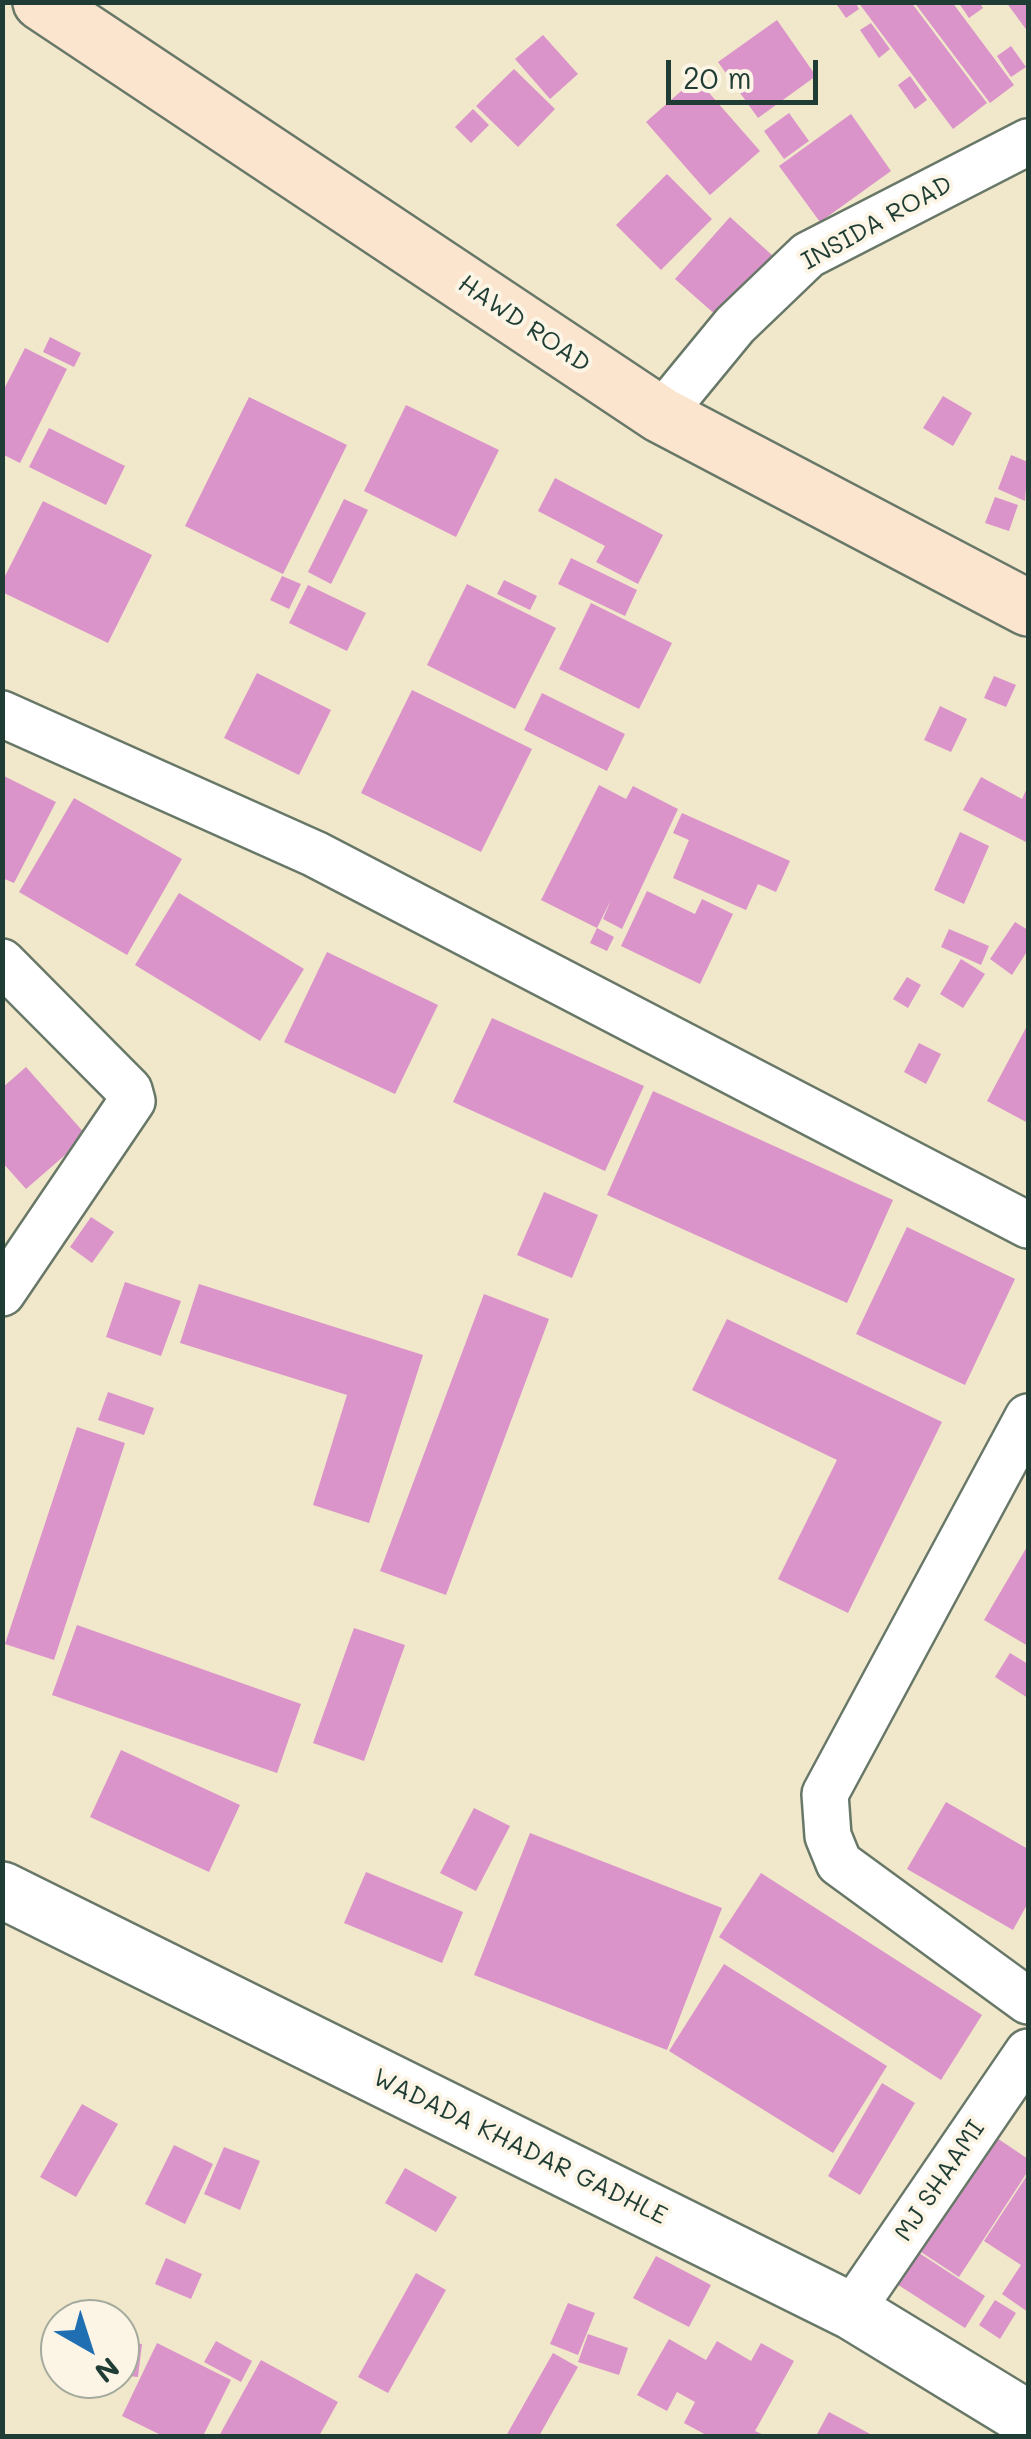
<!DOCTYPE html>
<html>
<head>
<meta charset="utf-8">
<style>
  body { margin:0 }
  #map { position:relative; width:1031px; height:2439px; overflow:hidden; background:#f1e7ca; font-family:Mali,sans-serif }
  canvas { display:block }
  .frame { position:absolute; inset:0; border:5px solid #1f3d34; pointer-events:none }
  .north { position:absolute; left:40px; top:2299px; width:100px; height:100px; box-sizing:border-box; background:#fcf5e5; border:2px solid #a4ab9e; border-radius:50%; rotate:141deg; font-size:28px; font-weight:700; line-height:40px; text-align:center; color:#1f3d34 }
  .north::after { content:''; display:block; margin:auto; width:35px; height:45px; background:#1f6fb2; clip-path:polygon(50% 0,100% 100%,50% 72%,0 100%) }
  .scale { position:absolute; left:666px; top:60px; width:152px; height:45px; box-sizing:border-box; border:5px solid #1f3d34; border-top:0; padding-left:12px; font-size:30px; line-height:35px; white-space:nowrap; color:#1f3d34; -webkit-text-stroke:8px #fcf5e5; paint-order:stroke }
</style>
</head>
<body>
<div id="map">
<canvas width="1031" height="2439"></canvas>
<div class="frame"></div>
<div class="north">N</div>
<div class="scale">20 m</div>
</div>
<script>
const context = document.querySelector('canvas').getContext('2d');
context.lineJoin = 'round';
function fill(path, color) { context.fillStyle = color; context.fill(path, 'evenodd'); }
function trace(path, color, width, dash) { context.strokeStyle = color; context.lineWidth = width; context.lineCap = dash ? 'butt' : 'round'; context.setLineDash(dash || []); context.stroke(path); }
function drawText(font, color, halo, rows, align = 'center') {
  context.font = font + ' Mali,sans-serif'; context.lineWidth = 8; context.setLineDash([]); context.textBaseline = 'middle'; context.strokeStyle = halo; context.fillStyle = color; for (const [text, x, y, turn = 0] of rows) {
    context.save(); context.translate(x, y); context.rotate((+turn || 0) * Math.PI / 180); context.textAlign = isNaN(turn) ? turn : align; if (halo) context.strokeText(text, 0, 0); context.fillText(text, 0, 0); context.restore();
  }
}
fill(new Path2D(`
  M835 2H855L859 9 846 18Z
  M858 2H911L987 103 953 129Z
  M914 2H952L1014 85 990 103Z
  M958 2H979L983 8 969 18Z
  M1006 2H1028V32Z
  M777 20 816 76 758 118 718 62Z
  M871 23 890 49 879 58 860 30Z
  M543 35 578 74 550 99 515 59Z
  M1011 46 1026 67 1011 77 997 56Z
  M514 69 555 109 518 147 476 106Z
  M910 76 927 100 915 109 898 85Z
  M696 78 760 151 710 195 646 122Z
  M473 109 489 125 471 143 455 127Z
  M789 113 809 141 784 159 764 131Z
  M851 114 891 171 820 222 779 166Z
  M667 174 712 219 661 270 616 225Z
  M730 217 773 256 718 317 675 279Z
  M50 337 81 353 74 367 43 352Z
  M25 348 67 369 20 463 2 454V393Z
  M943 396 972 413 953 446 923 428Z
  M249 397 347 445 283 574 185 526Z
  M406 405 499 450 456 537 364 491Z
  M49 428 125 466 106 505 29 467Z
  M1011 455 1028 462 1025 501 998 489Z
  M555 478 663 535 638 584 596 562 605 546 538 511Z
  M995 497 1018 505 1009 531 985 523Z
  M344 499 368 510 331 584 308 572Z
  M43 501 152 555 108 643 2 592V582Z
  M571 558 637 590 625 616 558 584Z
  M282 576 301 584 289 609 270 600Z
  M504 580 537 596 530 610 497 594Z
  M467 584 556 628 515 709 427 665Z
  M308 585 366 613 347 651 289 623Z
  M591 603 672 643 639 709 559 669Z
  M257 673 331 710 299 775 224 738Z
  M994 676 1016 685 1006 707 984 698Z
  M412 690 532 749 481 852 361 793Z
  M542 693 625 734 607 771 524 730Z
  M940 706 967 719 951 752 924 740Z
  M2 775 56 802 14 883 2 878Z
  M981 777 1022 799 1028 786V843L963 810Z
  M599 785 626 799 633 786 678 809 622 929 603 919 611 900 597 928 541 900Z
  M74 798 182 859 127 955 19 892Z
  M682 813 790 861 776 892 758 884 746 910 673 878 689 840 673 833Z
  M960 832 989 846 964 904 934 890Z
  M647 891 695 914 702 899 733 914 700 984 621 946Z
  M179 893 304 969 260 1041 135 965Z
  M1015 922 1028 930V950L1012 975 990 959Z
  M597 928 614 937 607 951 590 943Z
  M949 929 989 946 981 965 941 947Z
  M327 952 438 1005 395 1094 284 1042Z
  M961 959 985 974 963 1008 940 994Z
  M907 977 921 985 908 1008 893 999Z
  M492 1018 644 1086 605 1171 453 1102Z
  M1028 1024V1123L987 1101Z
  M919 1043 941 1054 926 1084 904 1072Z
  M26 1067 87 1136 26 1189 2 1162V1088Z
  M653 1091 893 1200 847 1303 607 1195Z
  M544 1192 598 1215 572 1278 517 1255Z
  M91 1217 114 1232 92 1263 70 1247Z
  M907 1227 1015 1279 965 1385 856 1334Z
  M125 1282 181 1301 161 1356 106 1337Z
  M199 1284 423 1355 369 1523 313 1505 347 1395 180 1343Z
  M484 1294 549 1319 446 1595 380 1571Z
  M727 1319 942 1422 848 1613 778 1579 837 1460 692 1390Z
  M108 1392 154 1408 144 1435 98 1420Z
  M77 1427 125 1443 54 1660 5 1644Z
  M1028 1545V1646L984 1620Z
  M77 1625 301 1704 277 1773 52 1695Z
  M354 1628 405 1645 364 1761 313 1743Z
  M1010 1653 1028 1664V1698L995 1677Z
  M121 1750 240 1805 209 1872 90 1817Z
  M946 1802 1028 1849V1903L1013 1930 907 1869Z
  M474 1808 510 1826 476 1891 440 1873Z
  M530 1833 722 1908 667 2050 474 1975Z
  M366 1872 463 1912 442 1963 344 1923Z
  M761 1873 982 2015 941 2080 719 1937Z
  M724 1964 887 2066 833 2153 669 2051Z
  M882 2083 915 2103 860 2195 828 2176Z
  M82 2104 118 2124 76 2197 40 2177Z
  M997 2138 1028 2159V2171L959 2277 921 2252Z
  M174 2145 213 2164 185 2224 145 2204Z
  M224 2147 260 2161 240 2210 204 2194Z
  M405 2168 457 2197 436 2232 385 2203Z
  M1028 2174V2312L1002 2294 1021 2265 984 2241Z
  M910 2247 985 2296 965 2328 889 2279Z
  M656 2256 711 2285 689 2327 633 2298Z
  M166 2258 202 2274 191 2299 155 2284Z
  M416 2273 446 2290 388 2393 358 2377Z
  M995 2300 1016 2313 1000 2339 979 2325Z
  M568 2303 595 2313 578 2355 550 2344Z
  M588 2334 628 2348 619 2375 578 2362Z
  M669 2339 706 2360 717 2341 751 2361 761 2343 794 2361 755 2431 766 2436H708L684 2423 695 2402 677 2392 667 2411 637 2395Z
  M216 2341 252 2361 241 2382 204 2362Z
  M120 2342 142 2344 138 2377 120 2375Z
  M157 2343 231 2380 203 2436H163L122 2416Z
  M553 2353 578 2367 539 2436H506Z
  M261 2360 338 2402 319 2436H219Z
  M829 2412 874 2436H816Z`), '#da94ca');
const minor = new Path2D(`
  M661 415 735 325 808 255 1028 142
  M2 714 315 854 1028 1225
  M2 962 129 1090 132 1101 2 1293
  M1028 1417 825 1794 828 1836 839 1863 1028 2001
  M851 2311 1028 2052`);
const tertiary = new Path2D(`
  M2 1890 851 2311 1028 2419`);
const secondary = new Path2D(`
  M41 2 661 415 1028 608`);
trace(minor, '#687868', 50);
trace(tertiary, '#687868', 60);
trace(secondary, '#687868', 60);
trace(minor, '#fff', 45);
trace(tertiary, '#fff', 55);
trace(secondary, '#fbe5cf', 55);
drawText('25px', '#1f3d34', '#fcf5e5', [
  ["INSIDA ROAD",877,223,-29],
  ["HAWD ROAD",524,324,34],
  ["WADADA KHADAR GADHLE",520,2147,26],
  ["MJ SHAAMI",940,2181,-56]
]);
</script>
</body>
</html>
